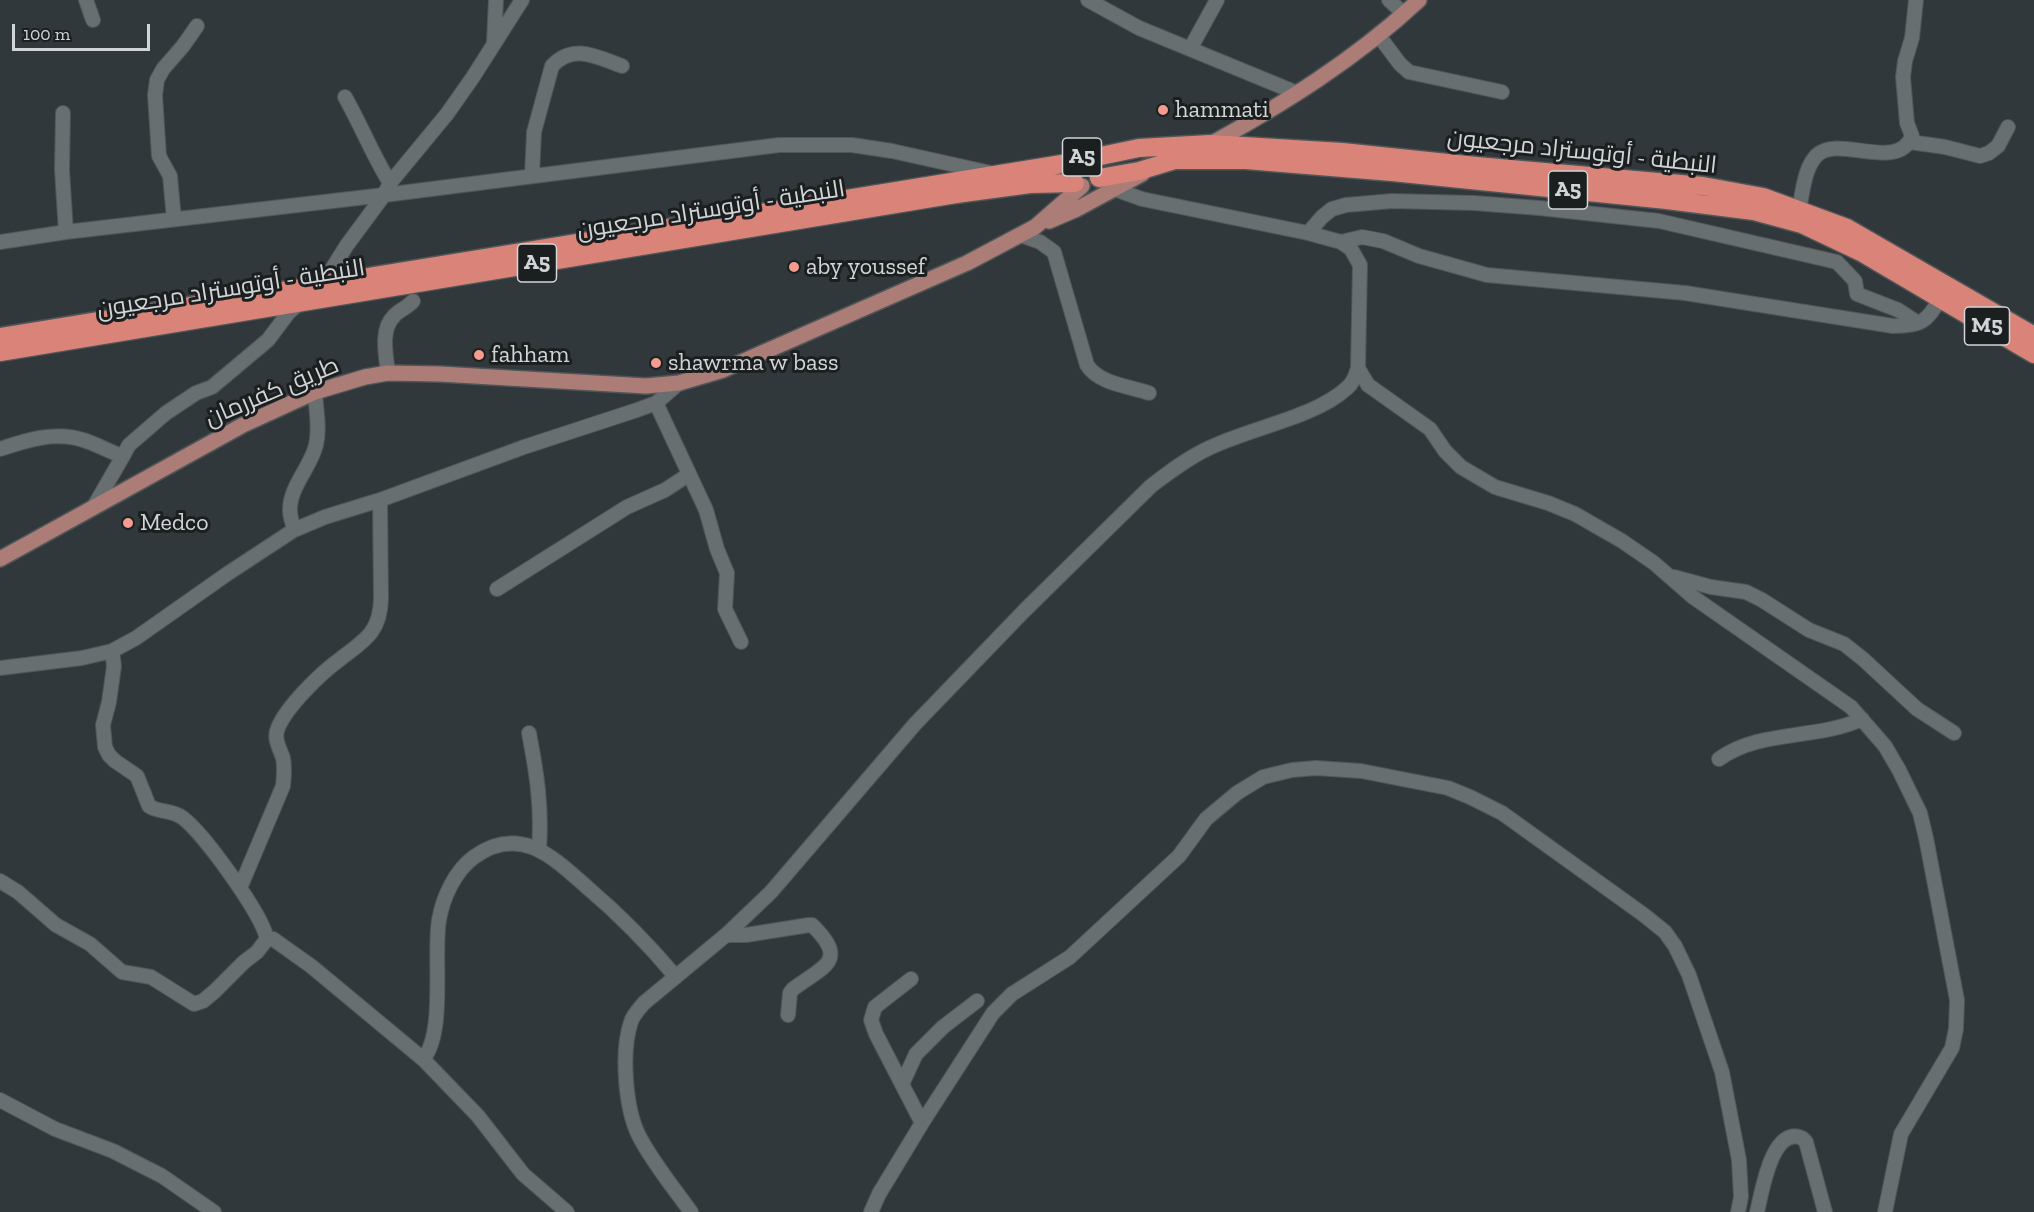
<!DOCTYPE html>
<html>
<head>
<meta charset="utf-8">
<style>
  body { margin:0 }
  #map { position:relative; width:2034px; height:1212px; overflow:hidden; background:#31383b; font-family:"Zilla Slab",serif }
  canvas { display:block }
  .scale { position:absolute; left:12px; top:24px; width:138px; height:27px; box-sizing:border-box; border:3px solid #d1d5d7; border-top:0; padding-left:8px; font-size:18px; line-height:21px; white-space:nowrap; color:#d1d5d7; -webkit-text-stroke:4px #1c1f20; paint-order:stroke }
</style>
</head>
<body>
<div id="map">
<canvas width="2034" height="1212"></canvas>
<div class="scale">100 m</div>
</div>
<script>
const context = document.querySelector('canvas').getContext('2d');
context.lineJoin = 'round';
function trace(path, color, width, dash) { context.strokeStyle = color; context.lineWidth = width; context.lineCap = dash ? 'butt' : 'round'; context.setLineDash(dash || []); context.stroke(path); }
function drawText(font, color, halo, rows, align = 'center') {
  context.font = font + ' "Zilla Slab",Cairo,serif'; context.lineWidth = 6; context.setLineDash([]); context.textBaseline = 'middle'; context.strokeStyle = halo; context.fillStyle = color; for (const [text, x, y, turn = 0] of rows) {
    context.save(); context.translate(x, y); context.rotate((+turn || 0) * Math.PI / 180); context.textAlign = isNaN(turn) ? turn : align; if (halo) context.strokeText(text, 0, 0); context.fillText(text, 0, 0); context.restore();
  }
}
const minor = new Path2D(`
  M86 0 93 20
  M1088 0 1139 28 1297 93
  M1389 0 1404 14
  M1379 36 1400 64 1409 72 1502 92
  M494 42 496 0
  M1190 49 1217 0
  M345 97C361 125 373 156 390 183
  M63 113 62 170 66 232
  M1910 142 1945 147 1980 156 1989 153 1998 146 2008 127
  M532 176 534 132 552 66C573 43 597 57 622 66
  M1799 209C1803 192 1804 168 1817 155 1839 134 1898 173 1912 136L1907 123 1903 77 1905 61 1912 38 1916 0
  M174 219 170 176 159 156 155 95 157 80 163 69 183 46 197 26
  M1308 233 1322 217 1332 209 1346 205 1392 201 1474 203 1539 208 1659 221 1837 262 1855 281 1857 294 1898 310 1918 323
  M1020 235 1040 242 1054 252 1087 365C1099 384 1129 386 1149 393
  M0 242 66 232 384 195 779 145H852L892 151 991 173
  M1341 242 1362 237 1383 241 1419 256 1487 275 1685 293 1893 326C1920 326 1928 322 1940 298
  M322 285 347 245 384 195 390 183 447 114 473 77 522 0
  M1358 368 1368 385 1430 429 1445 451 1461 467 1495 487 1548 503 1575 514 1622 541 1654 563 1693 597 1851 707 1885 746 1899 770 1920 813 1926 838 1957 1000 1956 1029 1952 1048 1901 1134 1885 1212
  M388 373C386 355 380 330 394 316 399 310 407 308 413 301
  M656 403 706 510 717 549 727 573 725 609 741 642
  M0 449C27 440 55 431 83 440 97 444 109 452 123 456L129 445 166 413 196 393 212 387 268 340 289 312 301 302
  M93 508 123 456
  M294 530C293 524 290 517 290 511 289 487 311 467 316 445 320 428 316 410 315 392
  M1674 577 1711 587 1746 592 1762 600 1809 630 1844 644 1863 659 1917 709 1954 733
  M497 589 627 507 665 490 688 475
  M112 651 114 666 109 702 103 725 105 747 109 755 115 761 137 776 149 806C159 813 172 809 183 818 204 834 262 914 267 939
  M0 668 82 658 112 651 136 638 227 574 294 530 325 517 380 500 524 447 637 410 656 403 679 383
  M529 733C537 775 542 807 539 850
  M1719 759C1761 729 1817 740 1862 719
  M0 881 18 892 56 925 90 944 122 972 151 977 194 1004 203 1001 215 991 244 962 257 952 267 939H273L311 966 423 1059C446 1033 433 955 439 920 443 897 455 871 474 857 521 823 555 859 589 889 621 916 649 945 676 977
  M240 888 283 786C284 776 285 768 283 758 280 749 273 738 278 728 286 707 321 673 339 660 363 641 380 634 381 599L380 500
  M726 935H746L809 925H812C849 961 824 966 793 989L790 993 788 1015
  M911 979 875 1007 871 1020 876 1034 922 1123
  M423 1059 478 1116 523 1174 567 1212
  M903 1082 916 1054 943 1027 977 1001
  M0 1100 55 1129 113 1151 162 1176 214 1212
  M691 1212C673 1187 653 1163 639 1136 625 1108 621 1051 631 1022 633 1015 639 1009 644 1003L726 935 771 892 915 724 1024 611 1151 486C1168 473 1185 460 1205 450 1247 428 1313 419 1347 388 1353 383 1356 375 1358 368L1360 265 1351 249 1341 242 1308 233 1142 199 1106 186
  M871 1212 879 1194 922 1123 993 1013 1012 994 1070 957 1179 856 1206 819 1237 793 1263 777 1292 770 1316 768 1361 771 1448 788 1470 797 1502 813 1644 915 1665 932 1675 946 1689 975 1722 1072 1739 1160 1741 1197 1738 1212
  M1757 1212C1762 1192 1772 1125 1802 1138L1806 1142 1825 1212`);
const major = new Path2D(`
  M1207 146C1282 105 1356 59 1419 0
  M1049 221 1077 209 1142 174
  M0 559 243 425 315 392 365 377 388 373 440 374 646 386 679 383 723 370 967 263 1035 227 1082 186`);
const highway = new Path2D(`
  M1091 158 1139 148 1210 144 1342 152 1476 166 1703 186 1763 197 1847 228 2034 336
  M1099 178 1139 171 1175 160H1246L1392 172 1667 200 1754 211 1802 224 1861 252 2034 354
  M0 337 1074 162
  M0 352 956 194 1030 184 1075 183`);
trace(minor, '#505658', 16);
trace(major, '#505658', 18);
trace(highway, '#505658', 21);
trace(minor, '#676f71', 14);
trace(major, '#ac7c76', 15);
trace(highway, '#da8479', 18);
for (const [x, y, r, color] of [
  [1163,110,6,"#f59c91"],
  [794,267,6,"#f59c91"],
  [479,355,6,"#f59c91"],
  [656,363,6,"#f59c91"],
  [128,523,6,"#f59c91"]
]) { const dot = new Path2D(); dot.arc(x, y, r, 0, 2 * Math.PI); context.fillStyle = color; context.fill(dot); trace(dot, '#1c1f20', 2); }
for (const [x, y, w] of [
  [1082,157,39],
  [1568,190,39],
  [537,263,39],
  [1987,326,45]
]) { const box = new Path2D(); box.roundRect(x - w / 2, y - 19, w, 38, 4.5); context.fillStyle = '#1c1f20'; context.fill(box); trace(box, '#d1d5d7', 1.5); }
drawText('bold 22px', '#d1d5d7', null, [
  ["A5",1082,157],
  ["A5",1568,190],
  ["A5",537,263],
  ["M5",1987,326]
]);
drawText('24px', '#d1d5d7', '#1c1f20', [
  ["hammati",1175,110],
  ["aby youssef",806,267],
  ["fahham",491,355],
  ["shawrma w bass",668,363],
  ["Medco",140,523]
], 'left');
drawText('24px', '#d1d5d7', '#1c1f20', [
  ["النبطية - أوتوستراد مرجعيون",1582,152,6],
  ["النبطية - أوتوستراد مرجعيون",711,210,-9],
  ["النبطية - أوتوستراد مرجعيون",231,289,-9],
  ["طريق كفررمان",272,392,-23]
]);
</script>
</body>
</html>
